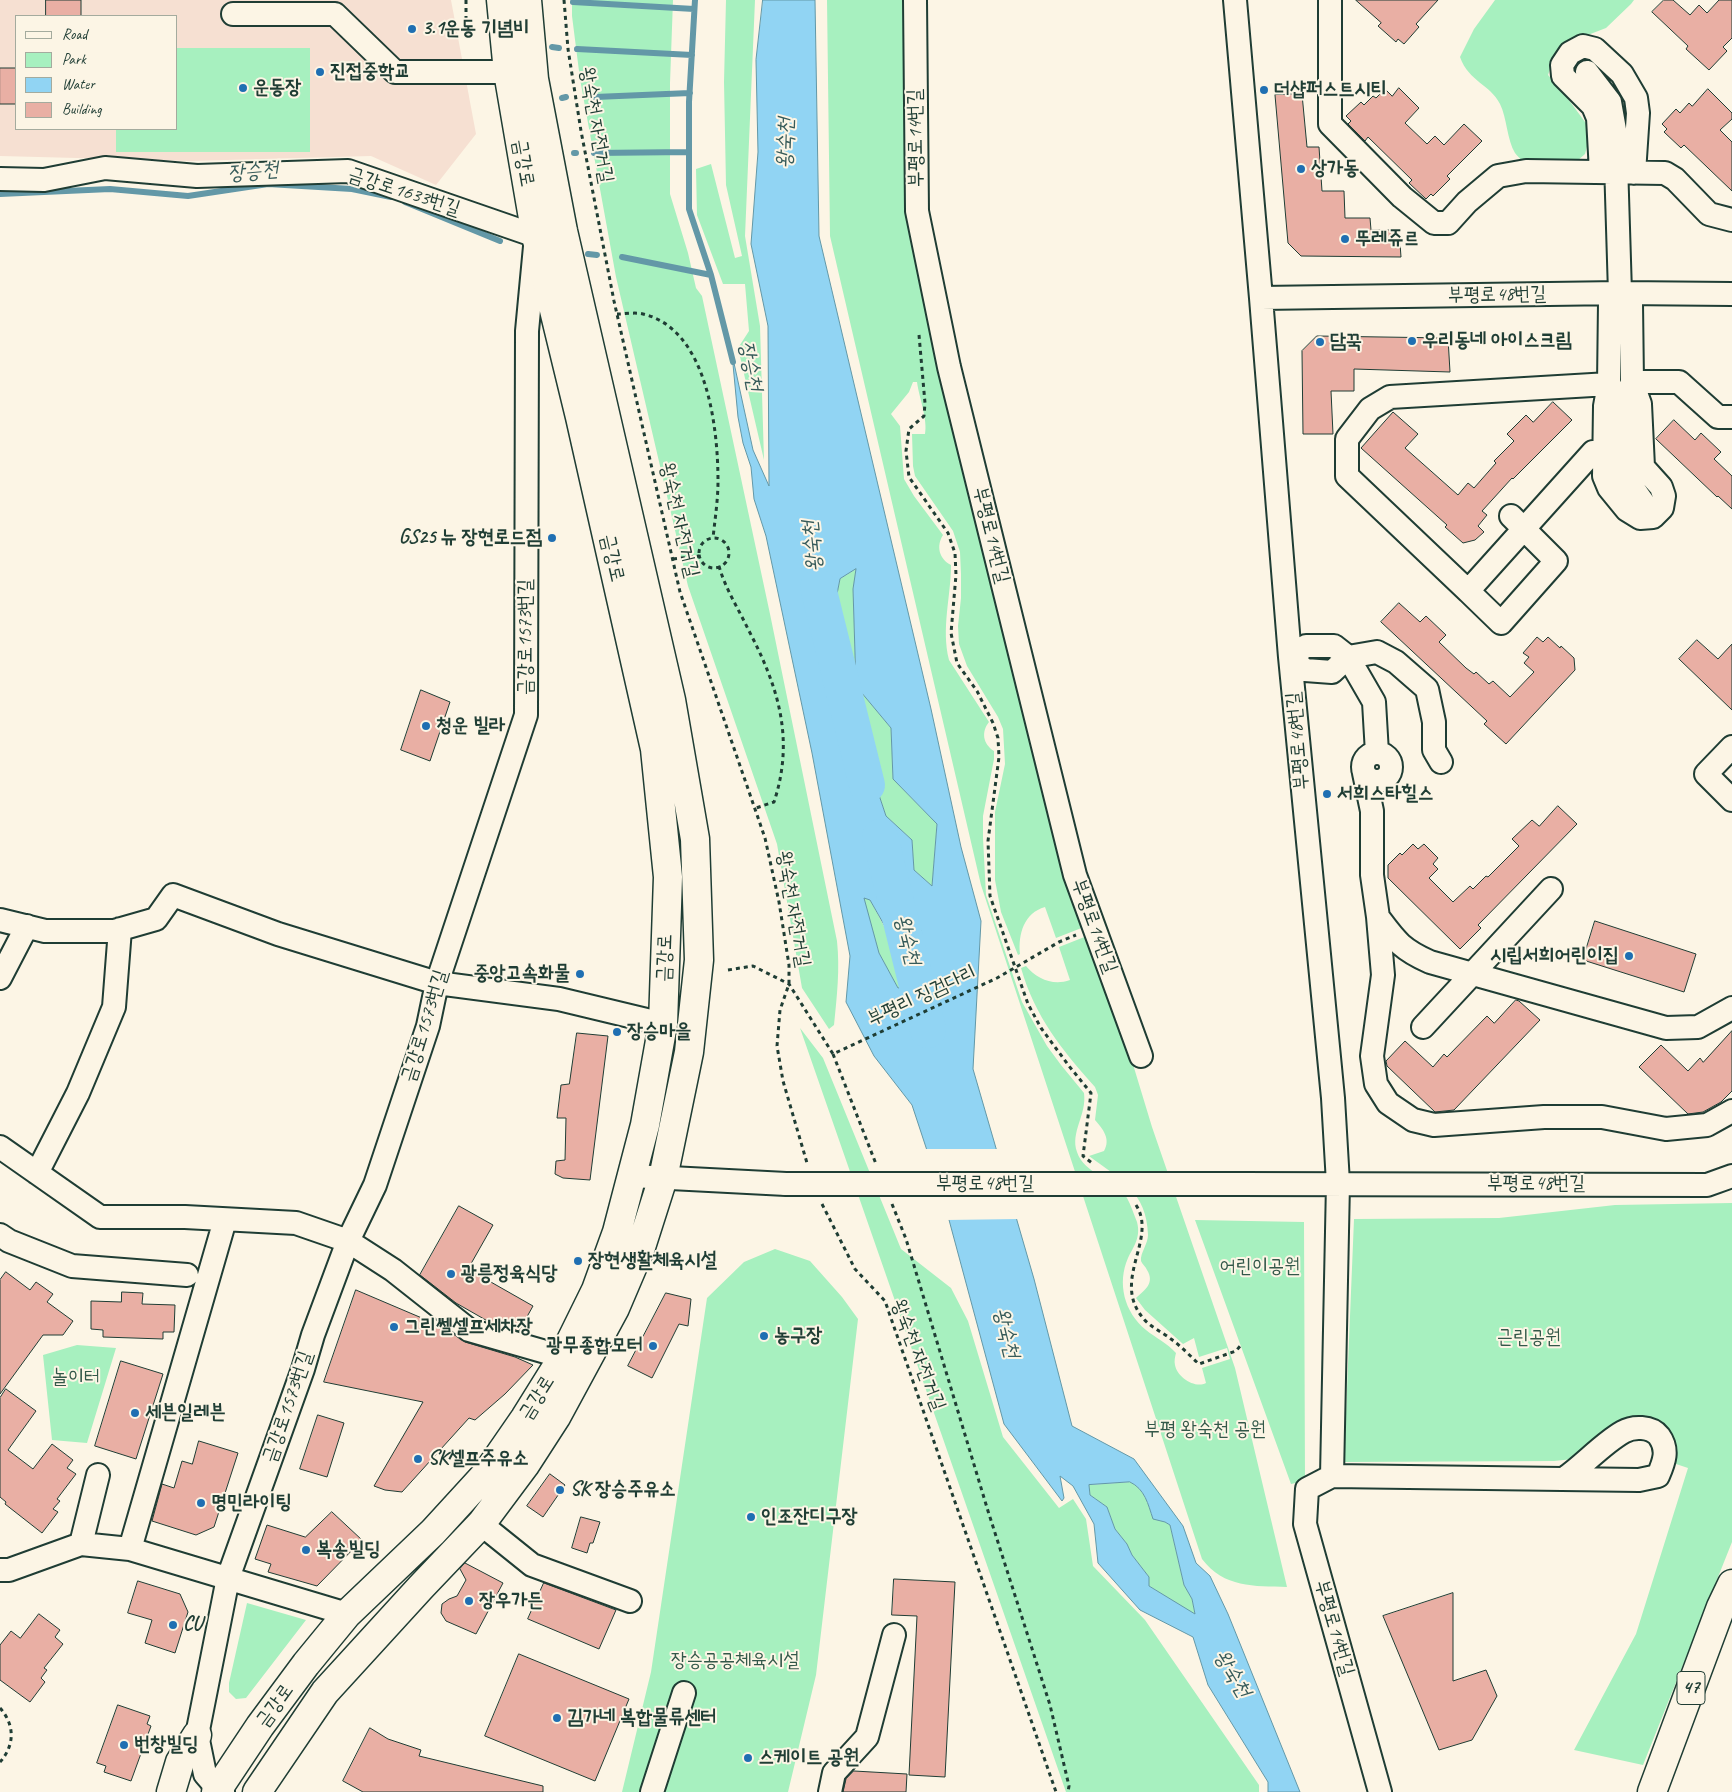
<!DOCTYPE html>
<html>
<head>
<meta charset="utf-8">
<style>
  body { margin:0 }
  #map { position:relative; width:1732px; height:1792px; overflow:hidden; background:#fcf5e5; font-family:Caveat,sans-serif }
  canvas { display:block }
  .legend { position:absolute; left:15px; top:15px; width:162px; height:115px; box-sizing:border-box; background:#fcf5e5; border:1px solid #a4ab9e; margin:0; padding:6px 9px; list-style:none; font-size:15px; color:#1f3d34 }
  .legend li { display:flex; align-items:center; gap:10px; height:25px }
  .legend b { width:25px; border:1px solid #a4ab9e }
</style>
</head>
<body>
<div id="map">
<canvas width="1732" height="1792"></canvas>
<ul class="legend">
<li><b style="height:6px;background:#fcf5e5"></b>Road</li>
<li><b style="height:14px;background:#a7f0bf"></b>Park</li>
<li><b style="height:14px;background:#91d4f3"></b>Water</li>
<li><b style="height:14px;background:#e9afa4"></b>Building</li>
</ul>
</div>
<script>
const context = document.querySelector('canvas').getContext('2d');
context.lineJoin = 'round';
function fill(path, color) { context.fillStyle = color; context.fill(path, 'evenodd'); }
function trace(path, color, width, dash) { context.strokeStyle = color; context.lineWidth = width; context.lineCap = dash ? 'butt' : 'round'; context.setLineDash(dash || []); context.stroke(path); }
function drawText(font, color, halo, rows, align = 'center') {
  context.font = font + ' Caveat,"Poor Story",sans-serif'; context.lineWidth = 4; context.setLineDash([]); context.textBaseline = 'middle'; context.strokeStyle = halo; context.fillStyle = color; for (const [text, x, y, turn = 0] of rows) {
    context.save(); context.translate(x, y); context.rotate((+turn || 0) * Math.PI / 180); context.textAlign = isNaN(turn) ? turn : align; if (halo) context.strokeText(text, 0, 0); context.fillText(text, 0, 0); context.restore();
  }
}
fill(new Path2D(`
  M0 0H451L476 134 436 185 371 156 191 161 0 156ZM16 16H176V129H16Z`), '#f6e0d2');
fill(new Path2D(`
  M572 0H673L670 83V194L688 253 696 288 702 296 770 614 837 941C840 969 837 996 834 1025L829 1029 802 988 777 844 688 586 616 277 580 79 572 16Z
  M726 0H755L745 236 760 326 764 460 738 348 749 331 745 284H723L697 215 696 169 711 164 735 258 742 256 726 185 724 82Z
  M827 0H905L917 245 994 596 1048 796 1108 982 1152 1127 1235 1368 1287 1587C1254 1586 1224 1588 1202 1559L981 885 830 236ZM913 382H917C919 397 928 420 925 434H912L913 466 915 476 953 531 960 552 961 574V598L958 626 959 644 967 666 998 717 1003 729 1005 764 995 812V880L1001 912 1018 955 1020 954C1018 934 1024 913 1045 907L1056 938 1084 927 1087 936 1059 947 1070 980C1053 986 1037 979 1026 966L1021 968C1035 1017 1062 1050 1095 1087L1098 1095 1095 1120C1103 1129 1111 1139 1104 1151L1089 1156C1120 1179 1147 1192 1148 1235 1148 1244 1140 1253 1141 1261 1142 1264 1146 1267 1147 1270 1155 1283 1145 1290 1136 1298L1145 1310 1183 1344 1194 1338 1199 1357 1227 1348 1230 1359 1202 1368 1206 1383C1195 1389 1177 1377 1175 1365 1174 1361 1175 1357 1176 1353 1167 1343 1156 1338 1146 1330 1124 1312 1117 1283 1128 1258 1134 1246 1141 1237 1137 1222 1134 1215 1131 1205 1127 1198 1115 1179 1084 1174 1077 1152 1070 1132 1087 1115 1084 1093L1061 1065 1047 1046 1022 1002 986 895 983 838V816L994 759V751C983 744 981 732 989 722L949 660C941 628 951 597 951 565 939 559 936 546 943 535L914 496 904 479 900 426 891 414 909 392Z
  M1495 0H1634L1631 4 1606 28 1580 38 1555 54 1548 75 1560 88 1588 126V143L1585 154 1577 161 1523 162C1521 159 1517 156 1515 153 1507 140 1507 118 1500 104 1490 84 1469 82 1460 57L1474 29Z
  M176 48H310V152H116V129H176Z
  M856 569 853 589 856 686 891 728 893 779 937 824 932 886 914 870 912 840 886 816 866 756 836 702 826 650 840 579Z
  M874 860 881 864 905 908 921 931 922 959 928 980 898 988 879 953 863 897 870 900 885 928Z
  M800 1028 823 1058 901 1249 951 1288 968 1321 1003 1437 1059 1508 1073 1499 1086 1519 1093 1566 1145 1620 1259 1785V1792H1066Z
  M1732 1203V1542L1643 1765 1574 1750 1636 1634 1688 1468 1673 1463 1657 1423 1573 1459 1554 1461 1344 1462 1354 1219 1499 1218 1615 1205Z
  M1195 1220 1304 1222 1305 1481 1291 1484Z
  M775 1249 810 1261 842 1297 858 1319 816 1675 788 1792H622L651 1672 707 1298 744 1262Z
  M77 1345 116 1348 87 1443 52 1440 43 1355Z
  M1130 1482C1145 1489 1148 1504 1153 1518L1165 1522 1170 1525 1184 1585 1192 1599 1195 1615 1149 1586V1577L1132 1555 1127 1544 1115 1529 1107 1507 1090 1495 1089 1485Z
  M247 1603 306 1620 246 1698 236 1699 229 1692V1683Z`), '#a7f0bf');
const water = new Path2D(`
  M763 0H815L819 236 931 709 961 847 981 921 973 1069 1034 1279 1072 1426 1134 1459 1183 1526 1196 1563 1210 1576 1228 1614 1300 1792H1268V1782L1208 1685 1193 1637 1140 1610 1098 1563 1094 1524 1073 1486 1060 1476 1064 1498 1062 1501 1004 1424 945 1205 912 1105 874 1056 846 1002 850 956 812 753 766 536 754 499 751 467 743 443 738 417 732 354 753 450 769 486 768 326 751 244 758 152 756 60ZM856 569 853 589 856 686 891 728 893 779 937 824 932 886 914 870 912 840 886 816 866 756 836 702 826 650 840 579ZM875 860 881 864 905 908 921 931 922 959 927 980 898 988 879 953 864 898 870 900 887 930ZM1130 1482C1145 1489 1148 1504 1153 1519L1165 1522 1170 1525 1184 1585 1192 1599 1195 1614 1149 1586V1577L1132 1555 1127 1544 1115 1529 1107 1507 1090 1495 1089 1485Z`);
fill(water, '#91d4f3');
trace(water, '#6398a7', 1);
fill(new Path2D(`
  M924 1149H998L1019 1219 946 1220Z`), '#fcf5e5');
trace(new Path2D(`
  M695 0 689 102V209L711 275
  M573 2 694 9
  M552 47 559 48
  M577 49 692 55
  M595 97 690 93
  M562 98 566 97
  M574 153H576
  M594 153 689 152
  M0 194 110 189 188 196 268 184 352 189 391 197
  M405 202 500 241
  M588 254 597 255
  M622 257 711 275 733 362`), '#6398a7', 6);
trace(new Path2D(`
  M818 587 867 785
  M880 837 928 1030`), '#91d4f3', 36);
const building = new Path2D(`
  M46 0H81V16H46Z
  M1356 0H1438L1416 24 1419 27 1404 44 1398 39 1396 42 1378 26 1381 23Z
  M1664 0H1673L1690 15 1699 5 1707 13 1719 0H1732V38L1723 47 1727 51 1709 70 1686 49 1688 46 1652 12Z
  M0 68H16V104H0Z
  M1399 88 1419 108 1405 123 1427 144 1435 136 1444 145 1464 124 1482 141 1447 176 1450 179 1433 196 1431 194 1426 199 1409 183 1412 180 1368 137 1365 141 1348 124 1351 121 1346 116 1361 102 1364 105 1373 96 1376 98 1385 89 1392 96Z
  M1708 89 1732 113V119L1720 130 1732 142V191L1684 145 1681 148 1664 132 1667 129 1662 124 1676 109 1680 113 1689 103 1692 106Z
  M1302 94 1307 147H1319L1322 191H1344L1345 218H1370L1371 230H1399L1401 257 1301 256 1288 243 1275 95Z
  M1317 336 1448 338 1450 372 1354 369V391H1331L1333 434H1303L1302 351Z
  M1553 402 1572 420 1513 479 1512 478 1482 511 1487 515 1478 526 1484 532 1475 540 1463 543 1445 527 1447 525 1361 448 1393 412 1418 434 1405 448 1458 495 1468 483 1474 488 1496 463 1494 461 1514 441 1507 434 1526 415 1533 422Z
  M1674 420 1695 440 1701 433 1721 452 1714 459 1732 476V509L1718 496 1717 497 1656 439Z
  M1399 603 1420 622 1426 616 1446 635 1439 642 1466 668 1474 674 1476 672 1489 684 1493 681 1510 697 1534 672 1524 663 1529 657 1523 653 1537 637 1543 642 1548 637 1560 648 1561 646 1574 658 1575 670 1506 744 1484 724 1487 721 1381 622Z
  M1697 640 1718 659 1732 644V710L1679 659Z
  M421 690 450 702 430 761 401 750Z
  M1558 806 1577 824 1478 925 1481 928 1460 949 1388 878V865L1400 853 1402 855 1413 844 1418 849 1424 844 1438 858 1433 864 1438 869 1429 878 1453 902 1470 886 1473 889 1486 876 1488 877 1519 846 1512 839 1532 820 1539 826Z
  M1595 921 1696 954 1684 992 1583 960Z
  M1516 1000 1519 1001 1540 1020 1454 1110 1435 1112 1387 1066 1386 1061 1405 1041 1433 1067 1444 1054 1447 1057 1487 1016 1494 1023Z
  M1732 1031V1091L1721 1102 1703 1112 1688 1114 1639 1067 1661 1045 1688 1071 1700 1058 1703 1062Z
  M577 1033 608 1036 590 1180 563 1178 555 1174 556 1161 565 1160 566 1118H557L561 1085 569 1084Z
  M459 1206 493 1225 468 1269 533 1306 519 1331 491 1323 456 1303 420 1275Z
  M6 1272 30 1290 36 1282 53 1294 47 1302 73 1321 63 1335H43L0 1394V1280Z
  M356 1290 443 1327 465 1342 515 1357 533 1365 505 1394 475 1420 469 1418 402 1492 385 1490 374 1486 423 1402 324 1382Z
  M122 1292 143 1293 142 1304 175 1305 174 1332H163V1339L103 1337V1330L91 1329V1301L121 1302Z
  M666 1293 691 1299 688 1326 679 1324 652 1378 628 1366Z
  M121 1361 163 1374 136 1459 95 1446Z
  M6 1389 36 1411 8 1450 33 1469 52 1444 73 1460 67 1468 76 1474 57 1499 60 1501 53 1509 58 1512 42 1533 5 1504 6 1502 0 1497V1398Z
  M318 1415 344 1423 327 1477 300 1469Z
  M199 1441 238 1453 214 1527 196 1535 152 1521 162 1484 174 1488 182 1461 192 1464Z
  M550 1474 565 1485 543 1517 527 1506Z
  M332 1512 362 1540 317 1586 268 1572 271 1564 255 1559 267 1525 305 1537Z
  M581 1517 600 1522 593 1543H590L587 1553 572 1548Z
  M465 1563 503 1583 476 1634 446 1621 441 1613 442 1604 449 1599 457 1596 466 1580 460 1569Z
  M894 1579 955 1582 945 1777 909 1775 917 1616 892 1615Z
  M138 1581 180 1594 188 1612 175 1653 145 1643 152 1620 128 1613Z
  M544 1583 616 1610 599 1649 528 1619Z
  M1453 1593V1681L1486 1670 1497 1696 1472 1740 1439 1750 1383 1616Z
  M39 1614 60 1630 55 1637 63 1644 44 1668 47 1670 41 1678 45 1682 30 1702 0 1680V1645L11 1631 20 1638Z
  M519 1654 629 1699 595 1781 485 1736Z
  M118 1705 150 1716 147 1724 151 1726 131 1781 104 1772 106 1766 97 1763Z
  M370 1728 388 1739 421 1750 419 1756 543 1786V1792H363L343 1781Z
  M854 1771 907 1774 906 1792H843L846 1779Z`);
fill(building, '#e9afa4');
trace(building, '#1f3d34', 1);
const minor = new Path2D(`
  M915 0 917 211 949 367 1075 875 1141 1056
  M1235 0 1261 298 1290 657 1333 1098 1338 1183 1332 1476 1639 1480 1658 1476C1664 1462 1669 1450 1659 1436 1651 1426 1633 1426 1623 1432 1602 1444 1585 1464 1565 1478
  M1330 0V124L1402 197 1434 223H1448L1467 202 1498 176 1526 171 1665 173 1675 179 1709 214 1732 220
  M233 14H335L395 72H508
  M1587 72 1610 102 1615 130 1620 293 1631 303 1632 382 1622 409V448L1624 475 1643 502
  M1601 172 1598 118 1593 106 1563 76 1562 65 1570 53 1583 46 1595 49 1622 74 1636 98 1638 113 1634 173
  M0 179 44 180 105 168 197 176 348 171 536 236 527 331 526 715 437 983 428 1026 375 1185 348 1241 313 1335 303 1369 228 1578 197 1735 205 1774 218 1789 223 1792
  M1261 298 1620 293 1732 294
  M1616 398 1609 384 1610 302 1620 293
  M1593 452 1468 591 1347 476V439L1370 409 1390 397 1609 384 1605 406 1604 476 1609 488 1627 510 1640 518 1653 517 1662 508 1664 496 1661 487 1643 467 1640 404 1632 382H1679L1718 417H1732
  M1468 591 1501 623 1556 561 1511 516
  M1732 747 1706 774 1732 800
  M1363 767a14 14 0 1 1 28 0a14 14 0 1 1-28 0Z
  M1377 753 1374 702 1348 657 1334 646H1306L1290 657 1305 670 1332 672 1348 657 1377 652 1396 662 1427 689 1434 722V750L1441 762
  M1364 773 1372 811V875L1378 917 1383 975 1372 1056 1376 1084 1388 1103 1413 1120 1434 1125 1544 1117H1602L1666 1129 1707 1125 1732 1111
  M1378 917C1396 941 1401 949 1430 962L1666 1028 1698 1027 1732 1008
  M0 920 45 931H114L156 919 173 895 278 934 437 983 559 999 663 1024
  M0 978 27 926
  M1423 1027 1551 889
  M0 1147 100 1217H185L296 1223 348 1241 393 1270 469 1330 563 1357
  M37 1173 78 1093 114 1007 120 929
  M632 1176 786 1184
  M1238 1184 1707 1185 1732 1176
  M0 1235 9 1241 72 1266 187 1275
  M1332 1476 1307 1489 1305 1524 1380 1792
  M481 1524 532 1565 630 1601
  M81 1544 98 1475
  M130 1549 225 1220
  M0 1570H9L81 1544 130 1549 347 1614
  M652 1792 684 1693
  M830 1792 834 1773 867 1737 894 1635`);
const major = new Path2D(`
  M171 1792 180 1762 197 1735
  M216 1792 260 1726 306 1664 347 1614 433 1532 487 1473 525 1418 563 1357 596 1290 617 1232 645 1125 663 1024 668 877 655 749 580 417 536 236 508 72 501 0
  M257 1792 325 1692 421 1587 481 1524 525 1465 556 1417 615 1308 641 1247 663 1178 689 1052 699 960 695 839 671 700 563 231 534 79 527 0`);
const highway = new Path2D(`
  M1652 1792 1721 1607 1732 1584`);
trace(minor, '#1f3d34', 26);
trace(major, '#1f3d34', 31);
trace(highway, '#1f3d34', 31);
trace(new Path2D(`
  M466 0V30
  M564 0 568 49 581 131 614 301 680 592 765 838 779 902 789 965V984L780 1010 777 1046 783 1081 807 1163
  M617 314C625 314 635 312 643 314 707 329 718 427 718 481 718 500 715 519 713 538
  M919 335 925 403 924 416 909 429 906 451 909 477 948 533 955 553 956 575 951 633 957 663 977 691 993 723 998 738 999 757 988 841 990 896 1028 1004 1041 1028 1069 1066 1091 1093 1083 1156 1092 1163
  M699 553a15 15 0 1 1 30 0a15 15 0 1 1-30 0Z
  M673 559 699 556
  M719 566C725 588 738 608 748 629 778 686 795 738 774 802L756 808
  M728 970 753 966 789 984 833 1054 997 978 1059 942 1076 935
  M833 1054 876 1164
  M822 1204 855 1269 885 1301 1056 1792
  M892 1204 906 1239 988 1511 1050 1705 1069 1786 1068 1792
  M1136 1205C1158 1239 1111 1280 1143 1318 1149 1326 1162 1332 1171 1339 1181 1346 1190 1356 1199 1364L1236 1351 1241 1345
  M0 1708C15 1725 15 1745 0 1762`), '#1f3d34', 3, [4, 4]);
trace(minor, '#fcf5e5', 22);
trace(major, '#fcf5e5', 28);
trace(highway, '#fcf5e5', 28);
const minorBridge = new Path2D(`
  M786 1184H1238`);
trace(minorBridge, '#1f3d34', 26, []);
trace(minorBridge, '#fcf5e5', 22);
for (const [x, y, r, color] of [
  [412,29,5,"#1f6fb2"],
  [320,72,5,"#1f6fb2"],
  [243,88,5,"#1f6fb2"],
  [1264,90,5,"#1f6fb2"],
  [1301,169,5,"#1f6fb2"],
  [1345,239,5,"#1f6fb2"],
  [1412,341,5,"#1f6fb2"],
  [1320,342,5,"#1f6fb2"],
  [552,538,5,"#1f6fb2"],
  [426,726,5,"#1f6fb2"],
  [1327,794,5,"#1f6fb2"],
  [1629,956,5,"#1f6fb2"],
  [580,974,5,"#1f6fb2"],
  [617,1032,5,"#1f6fb2"],
  [578,1261,5,"#1f6fb2"],
  [451,1274,5,"#1f6fb2"],
  [394,1327,5,"#1f6fb2"],
  [764,1336,5,"#1f6fb2"],
  [653,1346,5,"#1f6fb2"],
  [135,1413,5,"#1f6fb2"],
  [418,1459,5,"#1f6fb2"],
  [560,1490,5,"#1f6fb2"],
  [201,1503,5,"#1f6fb2"],
  [751,1517,5,"#1f6fb2"],
  [306,1550,5,"#1f6fb2"],
  [469,1601,5,"#1f6fb2"],
  [173,1625,5,"#1f6fb2"],
  [557,1718,5,"#1f6fb2"],
  [124,1745,5,"#1f6fb2"],
  [748,1758,5,"#1f6fb2"]
]) { const dot = new Path2D(); dot.arc(x, y, r, 0, 2 * Math.PI); context.fillStyle = color; context.fill(dot); trace(dot, '#fcf5e5', 2); }
for (const [x, y, w] of [
  [1691,1688,28]
]) { const box = new Path2D(); box.roundRect(x - w / 2, y - 16.5, w, 33, 4); context.fillStyle = '#fcf5e5'; context.fill(box); trace(box, '#1f3d34', 1); }
drawText('bold 19px', '#1f3d34', null, [
  ["47",1691,1688]
]);
drawText('bold 20px', '#1f3d34', '#fcf5e5', [
  ["3.1운동 기념비",422,29],
  ["진접중학교",330,72],
  ["운동장",253,88],
  ["더샵퍼스트시티",1274,90],
  ["상가동",1311,169],
  ["뚜레쥬르",1355,239],
  ["우리동네 아이스크림",1422,341],
  ["담꾹",1330,342],
  ["GS25 뉴 장현로드점",542,538,"right"],
  ["청운 빌라",436,726],
  ["서희스타힐스",1337,794],
  ["시립서희어린이집",1619,956,"right"],
  ["중앙고속화물",570,974,"right"],
  ["장승마을",627,1032],
  ["장현생활체육시설",588,1261],
  ["광릉정육식당",461,1274],
  ["그린쎌셀프세차장",404,1327],
  ["농구장",774,1336],
  ["광무종합모터",643,1346,"right"],
  ["세븐일레븐",145,1413],
  ["SK셀프주유소",428,1459],
  ["SK 장승주유소",570,1490],
  ["명민라이팅",211,1503],
  ["인조잔디구장",761,1517],
  ["복송빌딩",316,1550],
  ["장우가든",479,1601],
  ["CU",183,1625],
  ["김가네 복합물류센터",567,1718],
  ["번창빌딩",134,1745],
  ["스케이트 공원",758,1758]
], 'left');
drawText('20px', '#1f3d34', '#fcf5e5', [
  ["왕숙천 자전거길",596,125,80],
  ["부평로14번길",916,138,-91],
  ["금강로",523,163,80],
  ["금강로1633번길",404,192,18],
  ["부평로48번길",1497,295,-1],
  ["왕숙천 자전거길",679,520,77],
  ["부평로14번길",991,535,76],
  ["금강로",612,558,77],
  ["금강로1573번길",526,637,-90],
  ["부평로48번길",1298,741,-95],
  ["왕숙천 자전거길",793,909,80],
  ["부평로14번길",1094,926,70],
  ["금강로",665,958,-88],
  ["부평리 징검다리",922,996,-25],
  ["금강로1573번길",425,1026,-73],
  ["부평로48번길",985,1184],
  ["부평로48번길",1536,1184],
  ["왕숙천 자전거길",918,1355,69],
  ["금강로",537,1398,-58],
  ["금강로1573번길",288,1407,-71],
  ["부평로14번길",1334,1628,74],
  ["금강로",275,1706,-54]
]);
drawText('20px', '#335849', '#fcf5e5', [
  ["어린이공원",1260,1267],
  ["근린공원",1529,1338],
  ["놀이터",76,1378],
  ["부평 왕숙천 공원",1205,1430],
  ["장승공공체육시설",735,1661]
]);
drawText('italic 21px', '#365b5a', '#fcf5e5', [
  ["왕숙천",786,143,-88],
  ["장승천",253,172,-5],
  ["장승천",750,366,79],
  ["왕숙천",813,546,-96],
  ["왕숙천",907,940,76],
  ["왕숙천",1006,1333,76],
  ["왕숙천",1232,1674,59]
]);
</script>
</body>
</html>
